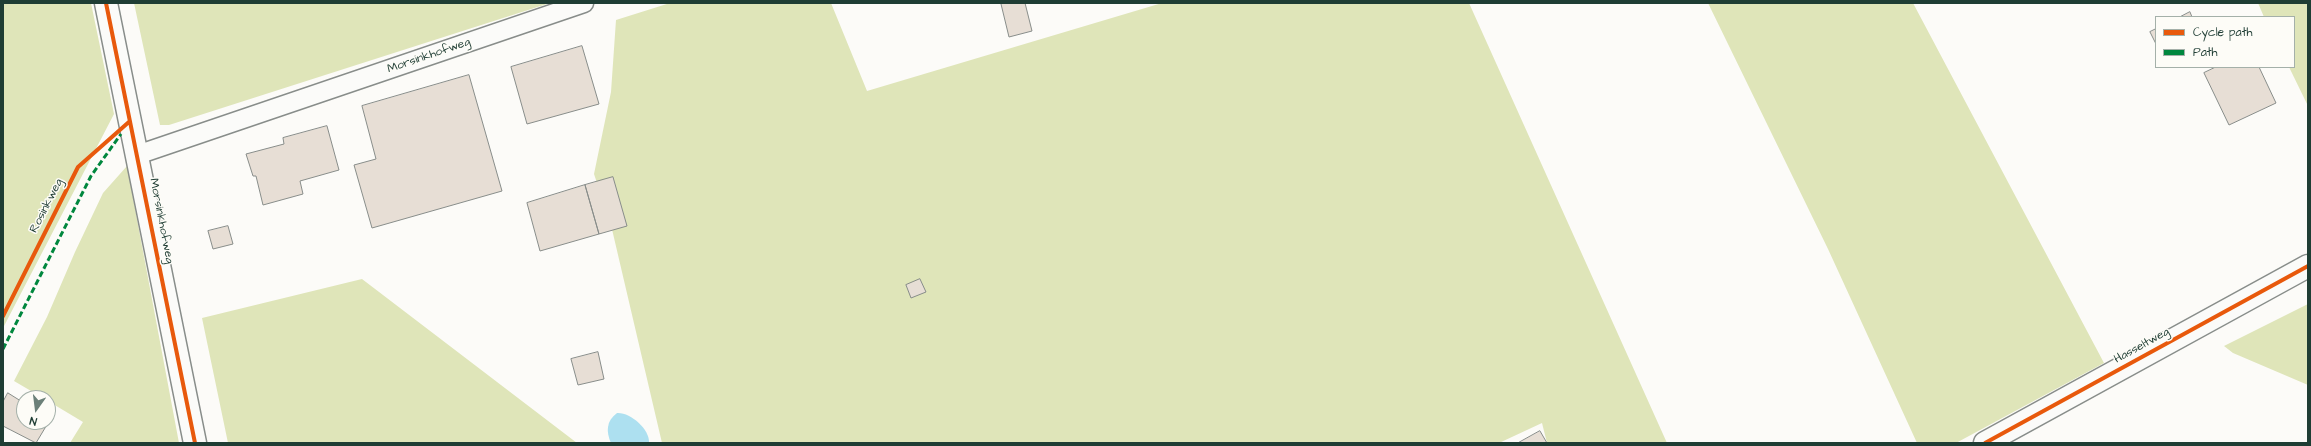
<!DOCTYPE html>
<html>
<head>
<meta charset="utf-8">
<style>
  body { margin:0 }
  #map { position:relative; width:2311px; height:446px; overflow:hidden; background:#fcfbf8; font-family:"Architects Daughter",sans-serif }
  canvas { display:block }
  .frame { position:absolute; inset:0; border:4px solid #1f3d34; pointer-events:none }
  .legend { position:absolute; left:2155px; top:16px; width:140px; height:52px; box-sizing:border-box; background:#fdfcf7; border:1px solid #a4b0a9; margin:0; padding:5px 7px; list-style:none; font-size:12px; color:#1f3d34 }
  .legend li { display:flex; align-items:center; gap:8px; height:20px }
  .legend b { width:20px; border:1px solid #a4b0a9 }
  .north { position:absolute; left:16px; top:390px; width:40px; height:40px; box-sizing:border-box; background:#fdfcf7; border:1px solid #a4b0a9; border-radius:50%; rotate:194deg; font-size:11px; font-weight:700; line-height:16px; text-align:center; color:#1f3d34 }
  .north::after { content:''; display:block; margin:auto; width:14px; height:18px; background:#6c8079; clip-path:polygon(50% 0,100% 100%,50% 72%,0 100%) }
</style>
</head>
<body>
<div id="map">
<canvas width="2311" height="446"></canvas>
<div class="frame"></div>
<ul class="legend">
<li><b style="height:5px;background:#e8590c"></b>Cycle path</li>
<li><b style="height:5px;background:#00873e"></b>Path</li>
</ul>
<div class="north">N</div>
</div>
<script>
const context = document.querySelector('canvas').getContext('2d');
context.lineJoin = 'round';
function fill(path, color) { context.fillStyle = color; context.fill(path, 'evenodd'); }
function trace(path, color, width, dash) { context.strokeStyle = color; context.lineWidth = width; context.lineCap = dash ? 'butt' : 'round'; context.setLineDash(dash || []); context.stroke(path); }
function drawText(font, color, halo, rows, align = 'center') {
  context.font = font + ' "Architects Daughter",sans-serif'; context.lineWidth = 3; context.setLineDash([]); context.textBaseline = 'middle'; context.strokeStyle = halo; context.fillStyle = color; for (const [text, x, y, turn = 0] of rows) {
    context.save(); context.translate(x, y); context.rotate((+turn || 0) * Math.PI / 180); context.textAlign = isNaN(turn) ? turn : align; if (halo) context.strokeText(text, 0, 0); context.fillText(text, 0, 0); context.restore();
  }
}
fill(new Path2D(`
  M3 3H91L114 114 3 328Z
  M134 3H550L169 125H160Z
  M670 3H831L867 91 1162 3H1469L1667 443H1547L1542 423 1499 443H662L611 225 594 174 611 92 616 20Z
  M1708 3H1913L2104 363 1956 443H1917L1828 249Z
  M2258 3H2308V106L2289 67H2294V17H2264Z
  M127 166 179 443H70L83 422 48 401V398H43L14 381 47 317 75 252 103 193Z
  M362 279 577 443H228L202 318Z
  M2308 304V385L2233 353 2224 346Z`), '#dfe5b9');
fill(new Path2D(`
  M617 413C630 412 650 429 649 443H611C606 432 606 421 617 413Z`), '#ade0f0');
const building = new Path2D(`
  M1006 3H1025L1032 31 1009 37 1001 4Z
  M2190 12 2192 17H2180Z
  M2156 29V44L2150 32Z
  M582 46 599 104 527 124 511 67Z
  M2216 67H2259L2276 103 2229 125 2204 73Z
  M469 75 502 191 372 228 354 165 376 159 362 106Z
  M327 126 339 170 300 181 303 194 263 205 256 176H253L246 154 284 144 283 138Z
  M613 177 627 226 599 234 585 185Z
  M585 185 599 234 540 251 527 203Z
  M228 226 233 244 213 249 208 231Z
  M920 279 926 292 911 298 906 285Z
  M598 352 604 379 578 385 571 359Z
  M8 393 24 403V422H48V416L51 418 36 443 3 426V402Z
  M1540 431 1547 443H1518Z`);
fill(building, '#e7ded5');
trace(building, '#888d8a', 1);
const lane = new Path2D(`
  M137 155 584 3`);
const street = new Path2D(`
  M1985 443 2308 266`);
const secondary = new Path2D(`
  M106 3 195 443`);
trace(lane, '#888d8a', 21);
trace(street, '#888d8a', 25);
trace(secondary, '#888d8a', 25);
trace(lane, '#fbfbf9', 18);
trace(street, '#fbfbf9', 22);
trace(secondary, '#fbfbf9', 22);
trace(new Path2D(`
  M3 349 91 176 121 134`), '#00873e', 3, [6, 3]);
trace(new Path2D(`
  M106 3 195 443
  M3 316 78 167 130 121
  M1985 443 2308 266`), '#e8590c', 4);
drawText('12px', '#1f3d34', '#fdfcf7', [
  ["Morsinkhofweg",429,56,-19],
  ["Rosinkweg",47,206,-63],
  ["Morsinkhofweg",161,221,79],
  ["Hasseltweg",2142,346,-29]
]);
</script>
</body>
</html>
